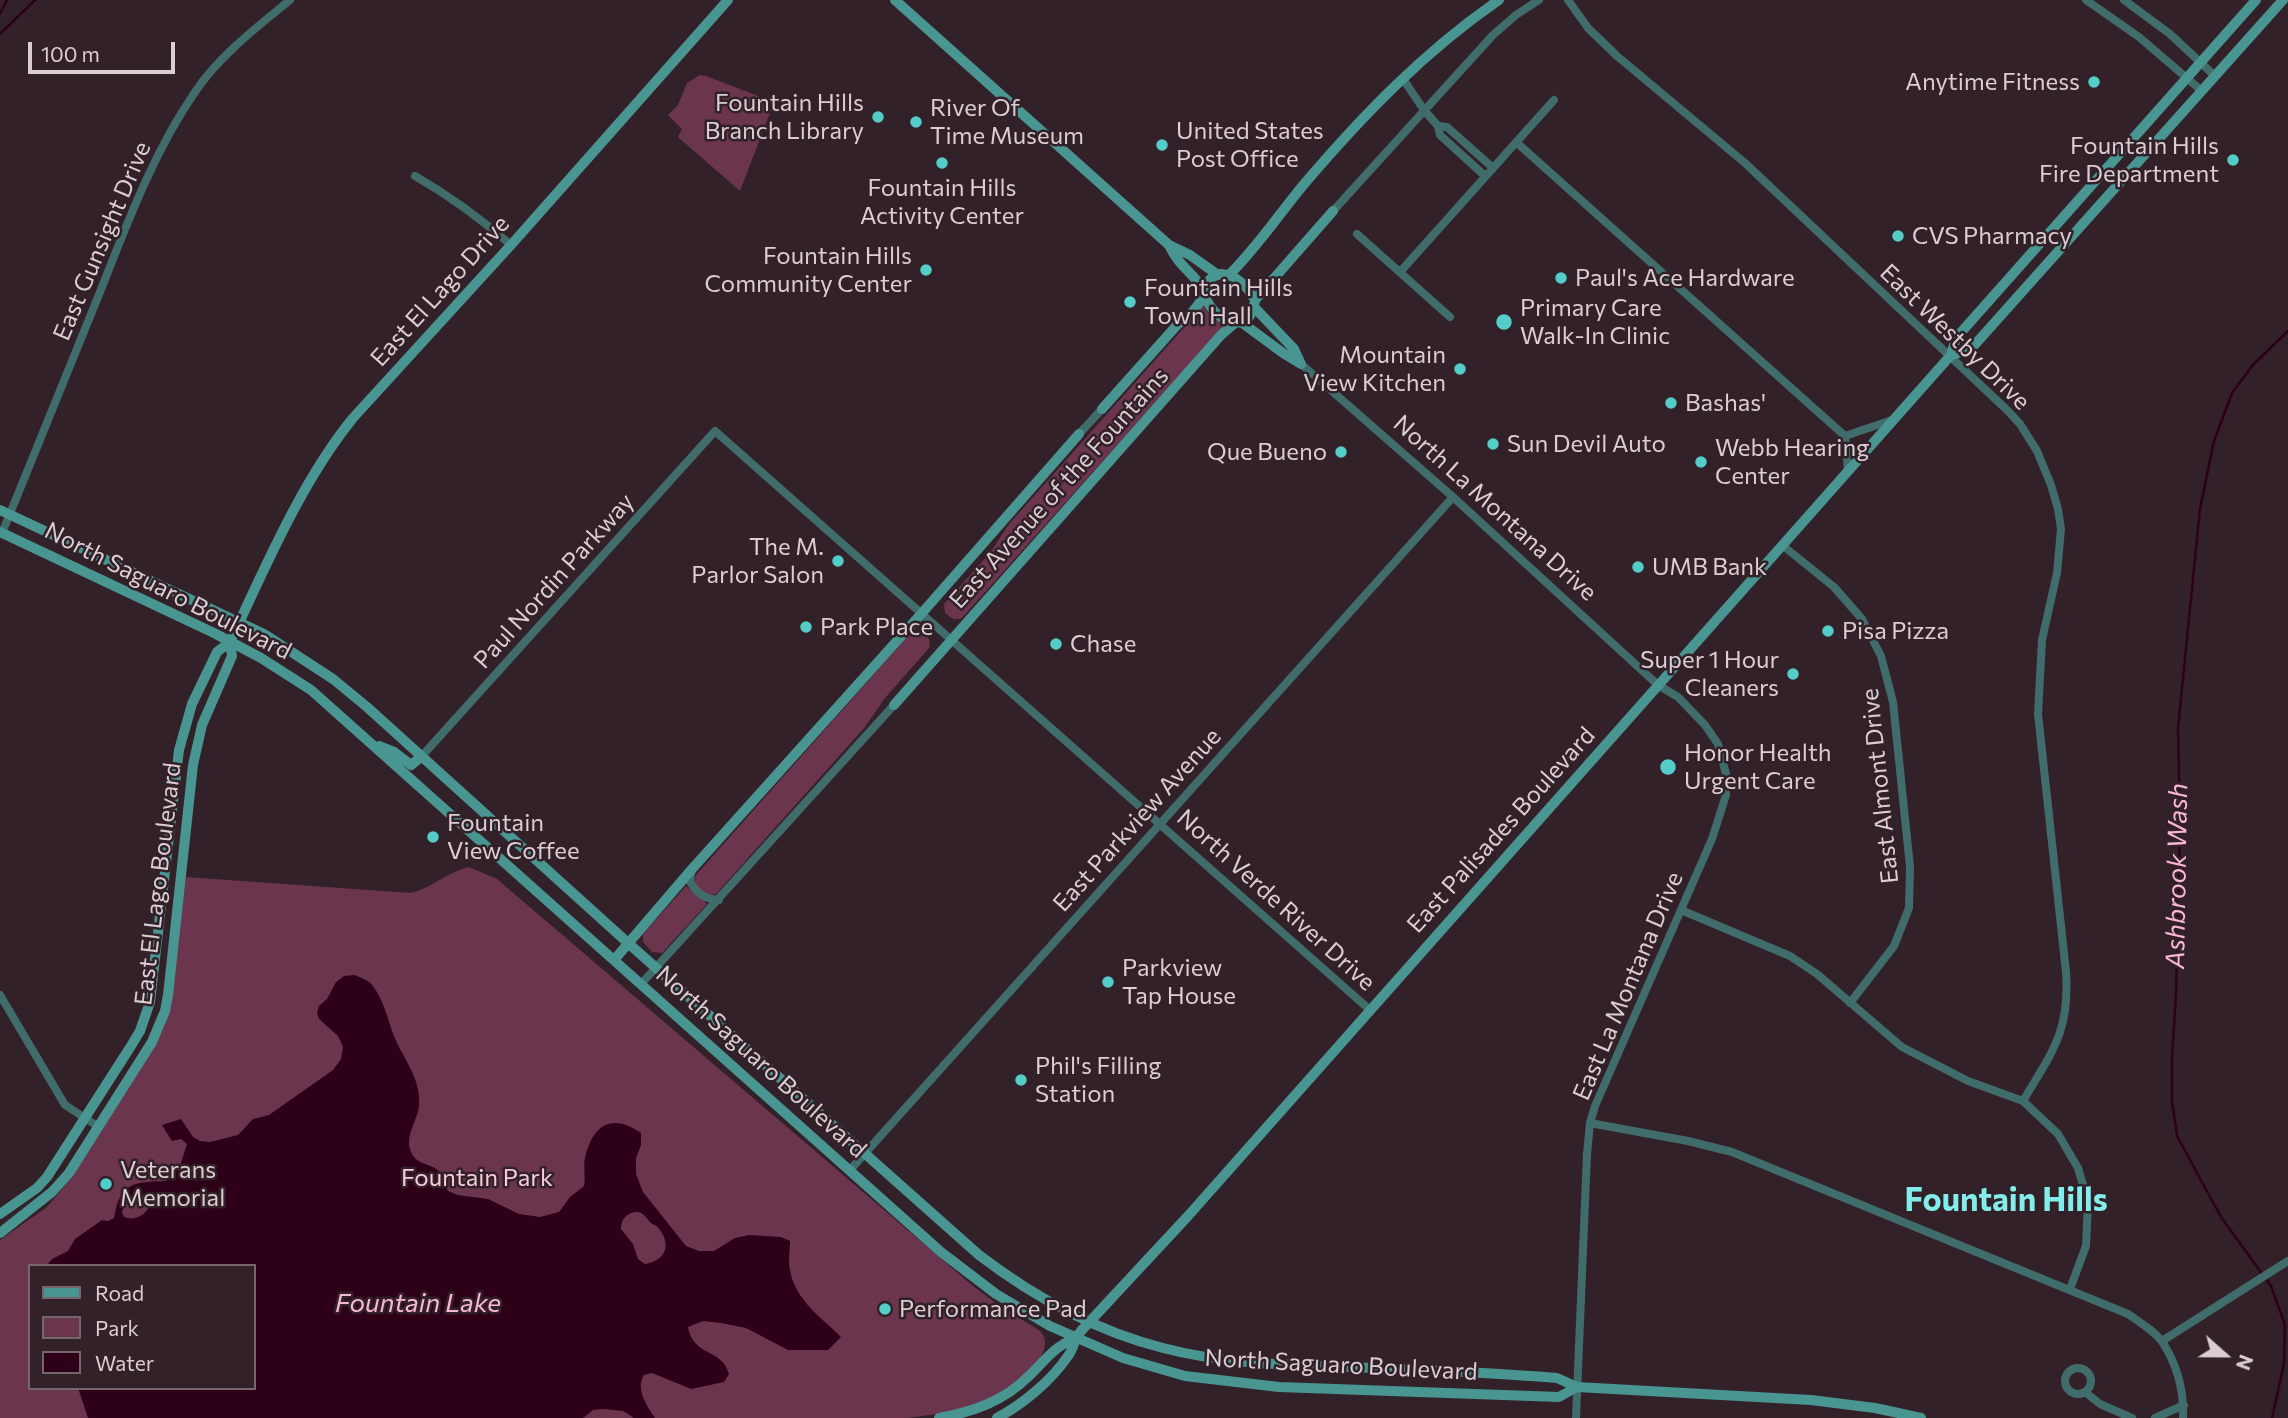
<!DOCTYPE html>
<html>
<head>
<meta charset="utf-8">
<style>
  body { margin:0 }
  #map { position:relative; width:2288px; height:1418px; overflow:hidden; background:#322128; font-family:Commissioner,sans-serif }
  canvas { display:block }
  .legend { position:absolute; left:28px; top:1264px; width:228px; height:126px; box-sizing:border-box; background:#322128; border:2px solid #75666c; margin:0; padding:9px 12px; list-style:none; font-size:21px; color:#daced3 }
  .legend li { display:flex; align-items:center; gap:14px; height:35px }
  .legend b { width:35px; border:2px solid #75666c }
  .north { position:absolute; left:2190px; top:1320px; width:70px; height:70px; -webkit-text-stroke:5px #322128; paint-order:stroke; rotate:111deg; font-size:19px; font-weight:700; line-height:28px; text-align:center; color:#daced3 }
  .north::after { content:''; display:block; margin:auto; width:24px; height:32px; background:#daced3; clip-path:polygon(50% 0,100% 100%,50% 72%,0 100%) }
  .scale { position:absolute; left:28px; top:42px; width:147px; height:32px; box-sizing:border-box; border:4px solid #daced3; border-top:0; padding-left:9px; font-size:21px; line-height:24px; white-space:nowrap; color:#daced3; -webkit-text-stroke:5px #322128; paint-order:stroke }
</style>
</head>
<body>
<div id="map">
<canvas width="2288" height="1418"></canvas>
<ul class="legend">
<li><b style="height:9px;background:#499591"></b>Road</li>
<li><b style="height:19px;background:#6c354e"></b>Park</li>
<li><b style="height:19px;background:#2e0018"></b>Water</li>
</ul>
<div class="north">N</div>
<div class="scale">100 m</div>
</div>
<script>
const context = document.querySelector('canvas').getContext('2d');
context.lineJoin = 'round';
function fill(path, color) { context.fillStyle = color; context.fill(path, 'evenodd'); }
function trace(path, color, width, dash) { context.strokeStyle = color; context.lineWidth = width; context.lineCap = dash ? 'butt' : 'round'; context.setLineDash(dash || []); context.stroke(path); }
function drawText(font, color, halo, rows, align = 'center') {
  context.font = font + ' Commissioner,sans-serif'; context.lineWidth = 5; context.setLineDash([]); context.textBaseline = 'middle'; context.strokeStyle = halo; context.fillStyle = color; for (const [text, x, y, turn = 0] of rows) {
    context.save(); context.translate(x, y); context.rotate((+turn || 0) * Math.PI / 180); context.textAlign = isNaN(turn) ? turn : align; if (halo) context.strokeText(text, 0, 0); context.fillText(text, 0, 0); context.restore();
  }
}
fill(new Path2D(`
  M700 75 706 76 774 102 740 191 678 137 682 129 668 115 678 105 687 83Z
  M1202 305 1212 318 1226 326 1217 333 961 619H953L945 613 944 604 990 553 1009 524 1197 313Z
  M917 631 927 635 930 642 929 648 885 698 865 727 716 894 706 895 694 883 696 875 908 636Z
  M469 867 497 879 973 1286 997 1304 1040 1331C1064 1357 996 1397 976 1405 954 1413 929 1415 906 1418H0V1240L47 1207 71 1178 163 1029 169 1011 186 877 411 893C432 888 447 872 469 867ZM30 1266H254V1388H30Z
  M686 886 707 904 662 953 652 952 643 942V934Z`), '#6c354e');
fill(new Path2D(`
  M355 975C361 978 369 980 373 986 383 1000 387 1015 392 1031 401 1057 422 1077 419 1107 417 1120 406 1135 410 1149 415 1166 429 1162 439 1171 443 1176 445 1185 448 1191L458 1195 488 1199 519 1214 540 1217 559 1212 570 1197 584 1186C586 1176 583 1166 585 1158 593 1124 612 1113 641 1133V1145L636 1158V1174L643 1192 686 1246 699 1251H714L735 1238 749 1235 781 1237 790 1241C790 1250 788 1261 790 1270 795 1300 821 1317 841 1337L828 1350H788L746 1328 721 1323 703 1321 688 1327C693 1357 722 1348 729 1374L724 1382 691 1389 652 1373 644 1375C635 1389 647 1406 655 1418H634L623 1411 603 1409 593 1410 583 1418H88L78 1388H254V1266H46L52 1259 68 1251 75 1239 102 1220 108 1221 114 1218C120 1182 134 1182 166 1181L181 1163 187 1144 181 1139 172 1141 162 1125 181 1119 193 1137 200 1141 210 1142 238 1135 253 1119 269 1115 333 1070 341 1059 343 1047 338 1036 319 1019 317 1013 319 1006 327 999 336 982 344 976ZM142 1194 150 1199C151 1213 136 1222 124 1217L122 1212 126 1201ZM638 1212C645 1214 646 1218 651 1223 654 1225 658 1226 660 1230 672 1247 664 1261 645 1264L638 1259 633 1244 621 1229C621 1218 628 1212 638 1212Z`), '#2e0018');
trace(new Path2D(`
  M0 14 7 0
  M0 34 35 0
  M2272 1418 2284 1364 2285 1325 2271 1286 2221 1217 2177 1136 2172 1101V1057L2176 994 2180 822 2178 728 2200 509 2214 441 2232 393 2252 366 2288 331`), '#2e0018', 2.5);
trace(new Path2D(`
  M1568 0 1588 28 1617 56 1745 163 2007 410 2020 424 2037 451 2051 485 2058 509 2061 529 2057 573 2042 640 2038 714 2066 972C2070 1032 2052 1052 2023 1101
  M2086 0 2139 37 2202 91
  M2124 0 2170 34 2215 76
  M1403 79 1424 110 1438 126 1440 135 1485 176
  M1438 126 1447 127 1492 167
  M1516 142 1845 436 1848 472
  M415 176C450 196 480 218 511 245
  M1333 211 1493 35 1516 15 1539 0
  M1357 234 1450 317
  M1400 272 1554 100
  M1301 364 1453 497 1658 685 1678 697 1705 725 1718 744 1726 774V795L1712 839 1595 1106 1590 1123 1587 1154 1576 1418
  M1079 434 1102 409
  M1845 436 1892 420
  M2 533C35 453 67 373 100 292 127 224 153 153 195 92 219 56 257 27 290 0
  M1782 545 1834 587 1862 619 1881 656 1893 702 1910 867 1909 908 1894 946 1850 1003
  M421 757 715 431 1370 1010
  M692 869 690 882C698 894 704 899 719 900
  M1681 910 1790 956 1817 974 1902 1047 1968 1081 2023 1101 2058 1134 2078 1168 2088 1202 2086 1246 2070 1289
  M641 984 894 705
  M0 995 65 1105 99 1127
  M1590 1123 1688 1141 1732 1152 2128 1314C2139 1322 2155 1331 2163 1343 2177 1365 2184 1392 2183 1418
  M850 1170 1453 497
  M2162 1341 2288 1261
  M2065 1381a13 13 0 1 1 26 0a13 13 0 1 1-26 0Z
  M2085 1392 2100 1404 2132 1418
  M2155 1418 2184 1405`), '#406d6b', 8);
trace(new Path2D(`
  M895 0 1169 245 1190 255 1218 275
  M1169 245C1178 265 1191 271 1204 290
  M1221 274C1237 275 1247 286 1255 300 1251 341 1207 319 1204 290 1208 280 1211 276 1221 274Z
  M1230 274C1259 245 1279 214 1305 183 1363 115 1425 51 1499 0
  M1255 300 1333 211
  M1254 307 1294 349 1301 364
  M1241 322 1283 353 1301 364
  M1951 355 1970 350 2283 0
  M1102 409 1178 324 1190 315 1204 297
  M0 510 264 634 333 679 367 707 628 943 979 1255C1034 1297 1096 1331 1163 1348 1224 1364 1287 1365 1349 1367 1418 1370 1487 1372 1557 1378L1577 1387 1811 1400 1875 1408 1921 1418
  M0 532 214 633 261 658 311 690 941 1252 996 1294 1050 1326 1123 1358 1185 1376 1279 1387 1559 1397 1577 1387
  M894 705 1221 335 1235 323
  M379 746 394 752 411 765 421 757
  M614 960 692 869 922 613 1079 434
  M0 1214 37 1188 47 1177 131 1046 140 1031 150 1002 179 750 192 704 217 652 230 642C265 568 301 482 353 418L511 245 728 0
  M0 1233 52 1192 69 1173 152 1042 165 1011 168 995 193 765 202 725 232 656 230 642
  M939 1418C973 1412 1004 1401 1029 1376 1047 1359 1051 1349 1075 1338
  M997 1418C1023 1404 1051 1381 1068 1356 1074 1348 1074 1339 1081 1331L1188 1216 1951 355 1956 338 2256 0`), '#499591', 10);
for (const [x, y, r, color] of [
  [2094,82,7,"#54cdc8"],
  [878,117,7,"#54cdc8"],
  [916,122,7,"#54cdc8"],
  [1162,145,7,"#54cdc8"],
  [2233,160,7,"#54cdc8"],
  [942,163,7,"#54cdc8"],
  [1898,236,7,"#54cdc8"],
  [926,270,7,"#54cdc8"],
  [1561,278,7,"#54cdc8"],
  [1130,302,7,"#54cdc8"],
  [1504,322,9,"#54cdc8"],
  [1460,369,7,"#54cdc8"],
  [1671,403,7,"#54cdc8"],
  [1493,444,7,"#54cdc8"],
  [1341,452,7,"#54cdc8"],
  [1701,462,7,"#54cdc8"],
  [838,561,7,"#54cdc8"],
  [1638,567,7,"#54cdc8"],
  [806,627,7,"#54cdc8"],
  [1828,631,7,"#54cdc8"],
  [1056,644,7,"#54cdc8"],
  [1793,674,7,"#54cdc8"],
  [1668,767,9,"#54cdc8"],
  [433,837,7,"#54cdc8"],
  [1108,982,7,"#54cdc8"],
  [1021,1080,7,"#54cdc8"],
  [106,1184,7,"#54cdc8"],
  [885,1309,7,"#54cdc8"]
]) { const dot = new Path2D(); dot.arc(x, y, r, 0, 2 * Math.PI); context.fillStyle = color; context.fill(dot); trace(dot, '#322128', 2.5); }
drawText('24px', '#daced3', '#322128', [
  ["Anytime Fitness",2080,82,"right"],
  ["Fountain Hills",864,103,"right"],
  ["Branch Library",864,131,"right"],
  ["River Of",930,108],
  ["Time Museum",930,136],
  ["United States",1176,131],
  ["Post Office",1176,159],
  ["Fountain Hills",2219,146,"right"],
  ["Fire Department",2219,174,"right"],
  ["Fountain Hills",942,188,"center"],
  ["Activity Center",942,216,"center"],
  ["CVS Pharmacy",1912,236],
  ["Fountain Hills",912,256,"right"],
  ["Community Center",912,284,"right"],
  ["Paul's Ace Hardware",1575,278],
  ["Fountain Hills",1144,288],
  ["Town Hall",1144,316],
  ["Primary Care",1520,308],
  ["Walk-In Clinic",1520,336],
  ["Mountain",1446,355,"right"],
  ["View Kitchen",1446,383,"right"],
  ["Bashas'",1685,403],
  ["Sun Devil Auto",1507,444],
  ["Webb Hearing",1715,448],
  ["Center",1715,476],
  ["Que Bueno",1327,452,"right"],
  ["The M.",824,547,"right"],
  ["Parlor Salon",824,575,"right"],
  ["UMB Bank",1652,567],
  ["Park Place",820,627],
  ["Pisa Pizza",1842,631],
  ["Chase",1070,644],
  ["Super 1 Hour",1779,660,"right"],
  ["Cleaners",1779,688,"right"],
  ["Honor Health",1684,753],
  ["Urgent Care",1684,781],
  ["Fountain",447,823],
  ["View Coffee",447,851],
  ["Parkview",1122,968],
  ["Tap House",1122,996],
  ["Phil's Filling",1035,1066],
  ["Station",1035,1094],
  ["Veterans",120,1170],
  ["Memorial",120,1198],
  ["Performance Pad",899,1309]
], 'left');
drawText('24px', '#daced3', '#322128', [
  ["East Gunsight Drive",102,241,-67],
  ["East El Lago Drive",440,291,-48],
  ["East Westby Drive",1955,337,44],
  ["East Avenue of the Fountains",1059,488,-48],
  ["North La Montana Drive",1495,508,42],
  ["Paul Nordin Parkway",554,581,-48],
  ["North Saguaro Boulevard",168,591,27],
  ["East Almont Drive",1880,786,-96],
  ["East Parkview Avenue",1137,820,-48],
  ["East Palisades Boulevard",1501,830,-48],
  ["East El Lago Boulevard",158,884,-83],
  ["North Verde River Drive",1276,900,42],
  ["East La Montana Drive",1628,986,-67],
  ["North Saguaro Boulevard",761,1062,42],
  ["North Saguaro Boulevard",1341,1365,3]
]);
drawText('24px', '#f8cadc', '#322128', [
  ["Fountain Park",477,1178]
]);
drawText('italic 26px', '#fab7d3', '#322128', [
  ["Ashbrook Wash",2177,876,-89],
  ["Fountain Lake",418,1303]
]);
drawText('bold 32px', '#83eee9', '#322128', [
  ["Fountain Hills",2006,1200]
]);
</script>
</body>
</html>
